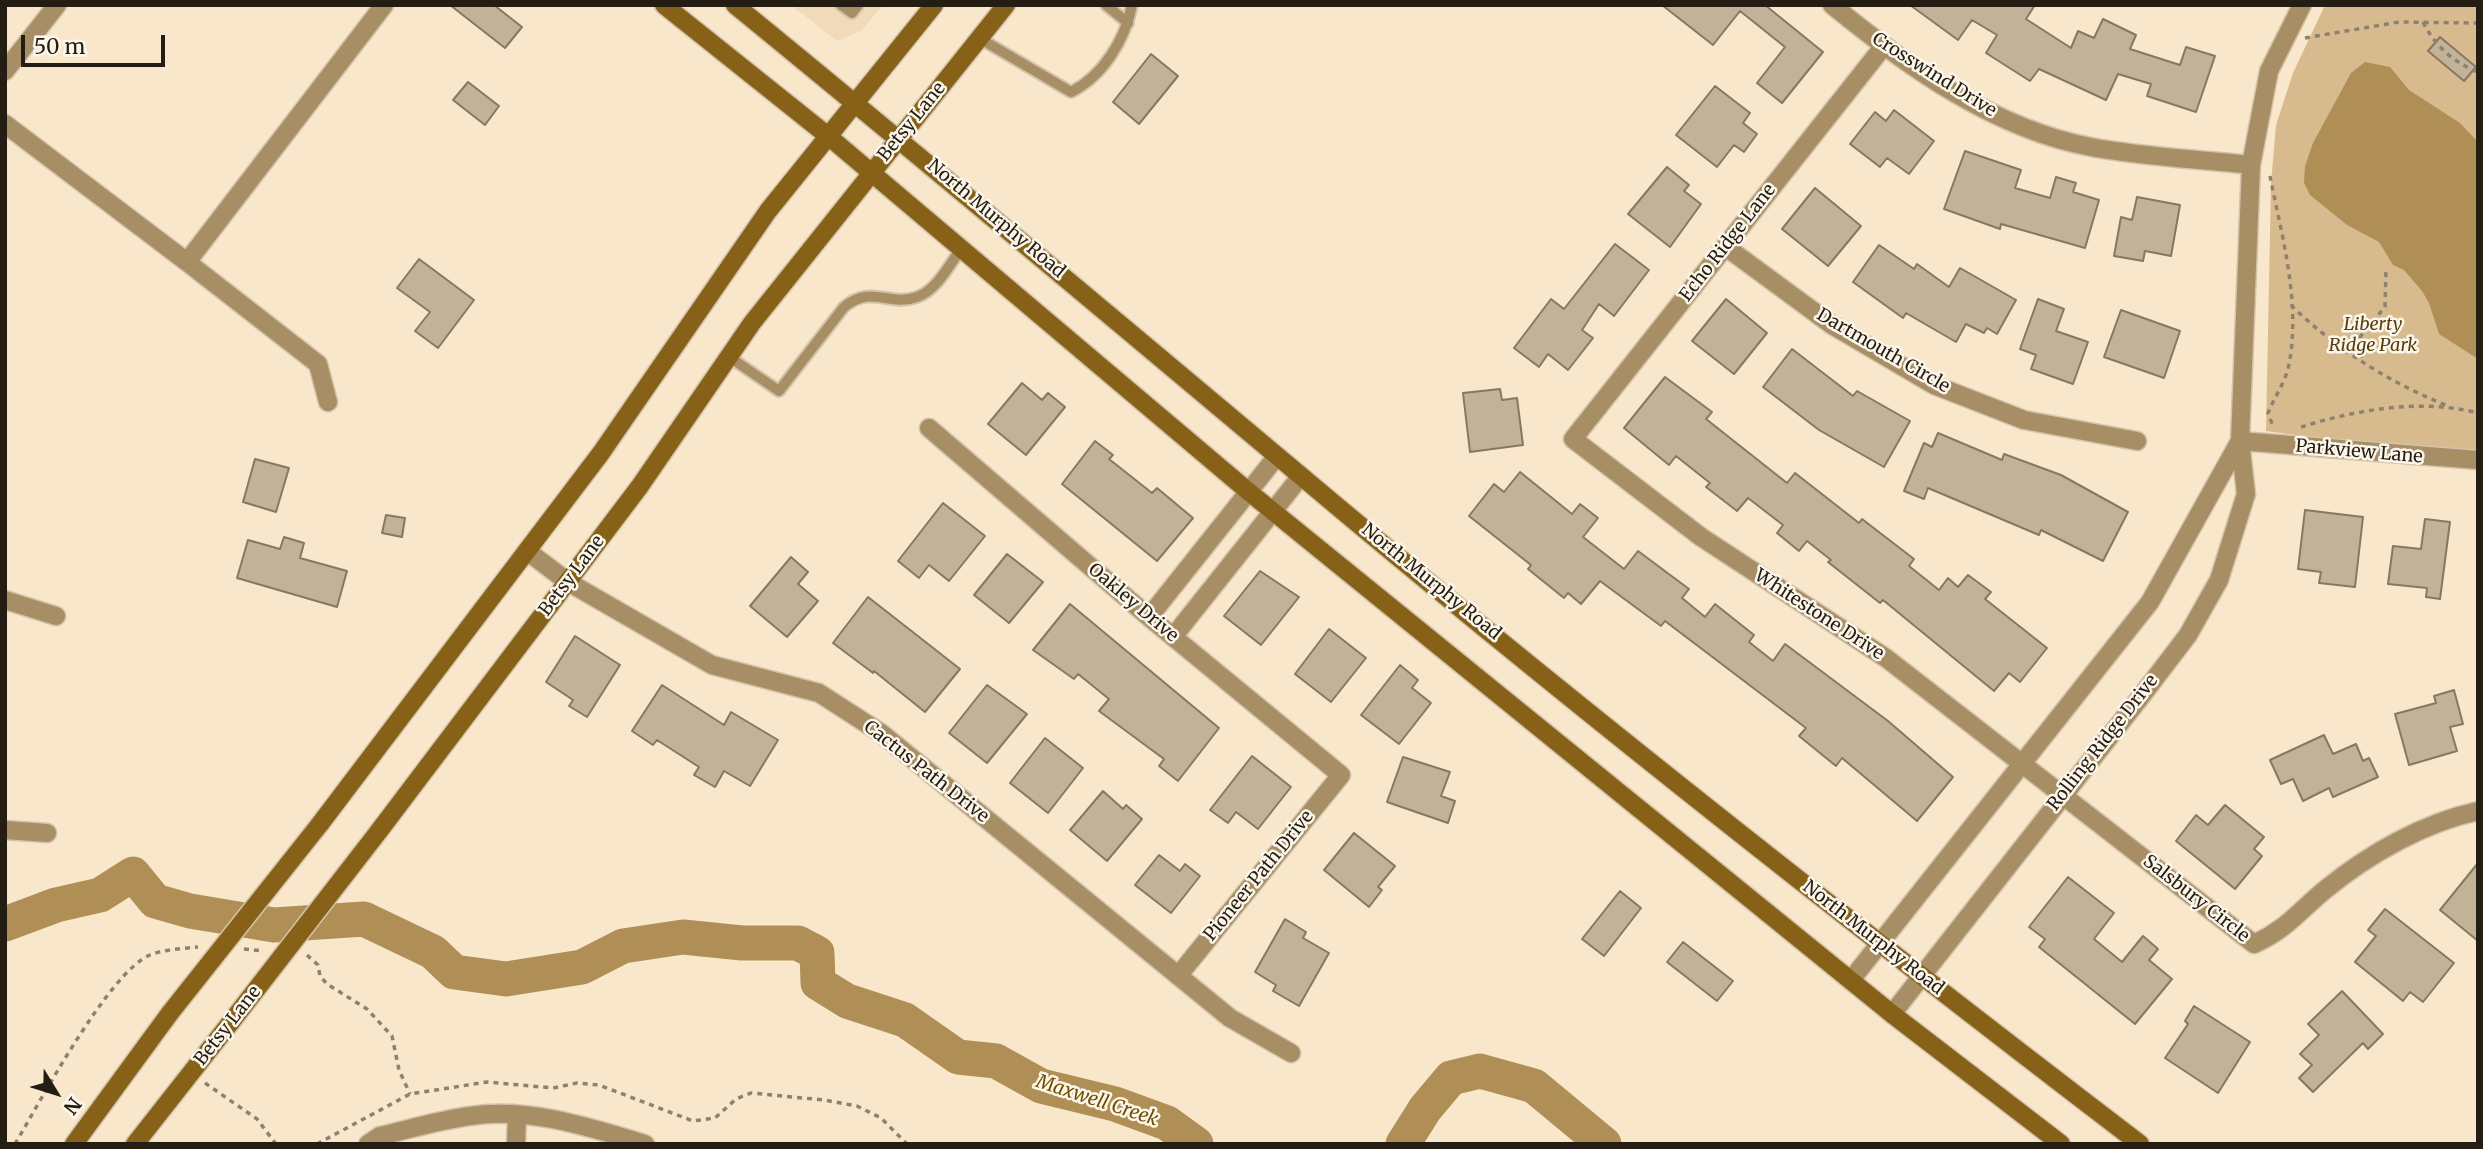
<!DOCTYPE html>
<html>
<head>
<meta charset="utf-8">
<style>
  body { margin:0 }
  #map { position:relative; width:2483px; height:1149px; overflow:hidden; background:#f9e7cb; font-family:Merriweather,serif }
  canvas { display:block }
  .frame { position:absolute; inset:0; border:7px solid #231d13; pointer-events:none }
  .north { position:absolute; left:21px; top:1058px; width:70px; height:70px; -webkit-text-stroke:5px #fdf6eb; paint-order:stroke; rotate:128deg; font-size:19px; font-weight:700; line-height:28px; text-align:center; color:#231d13 }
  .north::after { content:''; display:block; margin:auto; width:24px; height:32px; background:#231d13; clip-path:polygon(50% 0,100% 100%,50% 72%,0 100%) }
  .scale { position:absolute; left:21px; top:35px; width:144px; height:32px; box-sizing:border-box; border:4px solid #231d13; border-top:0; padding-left:9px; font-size:21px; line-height:24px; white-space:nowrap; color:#231d13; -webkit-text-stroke:5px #fdf6eb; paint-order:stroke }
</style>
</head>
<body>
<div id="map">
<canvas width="2483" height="1149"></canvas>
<div class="frame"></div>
<div class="north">N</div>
<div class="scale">50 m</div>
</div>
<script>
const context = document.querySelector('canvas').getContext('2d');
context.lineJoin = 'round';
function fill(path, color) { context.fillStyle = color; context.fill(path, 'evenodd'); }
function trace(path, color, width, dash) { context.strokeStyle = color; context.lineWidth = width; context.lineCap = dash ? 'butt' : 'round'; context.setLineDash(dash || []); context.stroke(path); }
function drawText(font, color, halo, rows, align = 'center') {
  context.font = font + ' Merriweather,serif'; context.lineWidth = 5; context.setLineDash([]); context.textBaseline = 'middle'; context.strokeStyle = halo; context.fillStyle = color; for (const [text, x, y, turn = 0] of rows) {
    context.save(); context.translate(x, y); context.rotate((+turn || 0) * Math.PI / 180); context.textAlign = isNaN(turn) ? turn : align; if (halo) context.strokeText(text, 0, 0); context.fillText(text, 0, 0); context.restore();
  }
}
fill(new Path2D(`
  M791 5H883L861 31 837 41Z`), '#f0dab8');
fill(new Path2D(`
  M2325 5H2478V451L2396 448 2266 431 2271 184 2276 125 2293 73Z`), '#d7bb8e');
fill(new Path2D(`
  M2365 62 2390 67 2409 90 2460 123 2478 142V359L2439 334 2429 303 2422 291 2404 270 2393 265 2379 242 2347 225 2310 195 2304 183 2305 166 2313 143 2351 73Z`), '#b08f56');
trace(new Path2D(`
  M5 924 56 905 100 895 133 874 155 901 190 911 274 925 364 919 433 952 454 972 506 979 582 967 623 946 683 937 742 943H798L817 953 818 983 847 1001 905 1020 958 1057 996 1061 1041 1086 1115 1104 1167 1123 1196 1144
  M1403 1144 1425 1109 1451 1078 1480 1071 1534 1086 1604 1144`), '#b08f56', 35);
const building = new Path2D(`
  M450 5H494L522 27 505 48Z
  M1662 5H1765L1823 52 1782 103 1757 83 1785 47 1740 11 1713 45Z
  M1910 5H2035L2026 19 2071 48 2078 31 2094 38 2103 19 2136 35 2130 49 2180 65 2186 47 2215 56 2196 112 2147 96 2151 84 2118 74 2106 100 2039 69 2030 81 1986 53 1997 35 1972 20 1958 40Z
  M2440 37 2476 67 2464 81 2428 51Z
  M1151 54 1178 76 1139 124 1113 102Z
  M468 82 499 106 485 125 453 100Z
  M1715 86 1750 113 1743 123 1757 134 1744 152 1734 145 1717 167 1676 135Z
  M1894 110 1934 141 1909 174 1887 158 1880 167 1850 144 1875 112 1886 121Z
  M1965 151 2021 170 2015 188 2050 198 2056 177 2076 183 2073 192 2099 200 2085 248 2001 224 2000 229 1944 209Z
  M1667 167 1689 185 1684 191 1701 204 1670 247 1628 214Z
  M1815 188 1861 226 1828 266 1782 229Z
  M2137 197 2180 205 2171 256 2145 251 2143 261 2114 256 2121 217 2132 220Z
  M1615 244 1649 270 1614 316 1599 304 1582 330 1593 338 1568 370 1548 354 1539 367 1514 348 1551 299 1564 309Z
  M1879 245 1914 269 1917 264 1949 287 1960 268 2016 300 1997 334 1987 328 1984 333 1966 324 1956 342 1906 313 1903 318 1853 282Z
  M419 259 474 300 438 348 415 331 430 312 397 288Z
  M1726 299 1767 333 1734 374 1692 341Z
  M2038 299 2064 309 2056 331 2088 342 2073 384 2031 369 2036 355 2020 349Z
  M2121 310 2180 331 2164 378 2104 357Z
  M1792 349 1853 396 1857 391 1910 421 1884 467 1819 430 1763 387Z
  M1665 377 1712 412 1706 419 1787 483 1795 473 1859 523 1862 519 1914 559 1909 566 1939 590 1948 578 1958 587 1968 575 1991 592 1985 599 2047 648 2020 682 2009 673 1994 691 1883 600 1880 603 1828 562 1831 560 1807 541 1799 551 1777 533 1783 525 1748 498 1737 511 1706 487 1710 483 1676 456 1669 465 1624 428Z
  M1022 383 1042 400 1048 393 1065 407 1026 455 988 424Z
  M1500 389 1502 400 1517 398 1523 445 1470 452 1463 393Z
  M1938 433 2002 460 2004 454 2061 475 2128 512 2103 561 2041 530 2039 535 1928 488 1924 499 1904 491 1924 443 1932 447Z
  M1095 441 1113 455 1109 459 1152 493 1157 488 1193 518 1157 561 1062 484Z
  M255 459 289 468 276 512 243 502Z
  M1520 472 1572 514 1580 504 1598 518 1583 537 1624 569 1638 551 1689 589 1682 598 1705 617 1715 604 1754 635 1749 642 1773 661 1785 644 1888 721 1953 777 1917 821 1842 758 1836 766 1799 736 1806 728 1665 621 1661 626 1600 581 1581 604 1568 593 1564 598 1528 569 1531 565 1469 516 1494 484 1504 492Z
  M943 503 985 536 949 581 929 565 919 578 898 561Z
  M2305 510 2363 517 2355 587 2319 583 2321 572 2298 569Z
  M386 515 405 518 402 537 382 533Z
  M2425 519 2450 522 2440 599 2426 597 2427 588 2388 584 2393 546 2421 549Z
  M284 537 304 543 300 558 347 571 337 607 237 578 248 540 280 549Z
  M1007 554 1043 582 1009 623 974 595Z
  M791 557 808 572 798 584 818 601 787 637 750 606Z
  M1260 571 1299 597 1261 645 1224 616Z
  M868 597 960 669 925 712 874 671 873 673 833 643Z
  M1070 604 1219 728 1178 781 1159 766 1164 759 1099 711 1109 699 1078 674 1074 679 1033 650Z
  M1329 629 1366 658 1331 702 1295 674Z
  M575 636 620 665 587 717 569 706 573 700 546 682Z
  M1400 665 1418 680 1412 688 1431 703 1399 744 1361 715Z
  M662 685 724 725 731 712 778 740 750 786 724 771 715 787 694 775 699 767 657 740 653 745 632 731Z
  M987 685 1027 714 987 763 949 733Z
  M2454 690 2463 724 2450 727 2457 751 2409 765 2395 714 2436 703 2434 696Z
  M2324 735 2333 754 2356 744 2363 761 2369 758 2378 777 2333 797 2329 788 2303 801 2293 779 2281 784 2270 760Z
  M1045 738 1083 768 1048 813 1010 783Z
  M1252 756 1291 787 1258 829 1236 812 1228 823 1210 810Z
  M1403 757 1450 772 1441 796 1455 801 1448 823 1387 802Z
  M1103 791 1123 809 1126 805 1142 819 1107 861 1070 830Z
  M2225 805 2264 837 2254 849 2262 856 2235 889 2176 841 2196 815 2208 825Z
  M1354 833 1395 866 1378 887 1382 890 1369 907 1324 870Z
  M1159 855 1180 871 1185 864 1200 876 1171 913 1135 885Z
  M2478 863V941L2440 910Z
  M2068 877 2114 913 2094 939 2122 962 2143 936 2158 949 2149 960 2172 979 2135 1024 2039 947 2045 939 2029 927Z
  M1620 891 1641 908 1604 956 1582 939Z
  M2385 909 2454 963 2423 1002 2410 992 2403 1001 2355 962 2376 936 2368 930Z
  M1285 919 1306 932 1303 938 1329 953 1299 1006 1273 991 1276 985 1255 972Z
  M1683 942 1733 981 1717 1001 1667 962Z
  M2342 991 2383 1034 2368 1049 2363 1043 2313 1092 2299 1078 2312 1065 2300 1054 2319 1035 2308 1024Z
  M2194 1006 2250 1042 2218 1093 2165 1058 2188 1024 2185 1021Z`);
fill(building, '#c2b297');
trace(building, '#87785f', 2);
const service = new Path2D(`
  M841 5 852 13 858 5
  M1106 5 1128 23
  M979 38 1071 92C1103 76 1125 40 1132 5
  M728 356 779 391 844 307C872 284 889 307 917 297 936 291 950 264 961 249`);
const minor = new Path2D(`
  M1832 5C1907 66 1994 129 2091 147 2143 157 2198 159 2251 165
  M1883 47 1573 439 1701 537 1886 658 2254 944C2287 929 2299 911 2326 889 2369 854 2423 823 2478 811
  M5 71 57 5
  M5 124 187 262 384 5
  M1726 247 1832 325 1934 385 2024 420 2137 441
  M187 262 318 364 328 402
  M929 428 1149 617 1341 775 1178 976
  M2240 441 2478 460
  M527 551 568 582 712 665 819 693 881 733 1230 1018 1291 1053
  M5 600 56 616
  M1149 617 1277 456
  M1173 637 1301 476
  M5 830 47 833
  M1851 980 2150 602 2240 441
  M1892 1014 2143 694 2188 635 2219 580 2246 494 2240 441 2251 165 2269 71 2302 5
  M368 1144 380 1136C410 1129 440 1120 470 1116 529 1107 589 1127 645 1144
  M516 1144 517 1115`);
const secondary = new Path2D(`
  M664 5 828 136 1249 492 1892 1014 2061 1144
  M735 5C925 160 1113 318 1301 476 1574 706 1856 927 2140 1144
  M320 824 601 453 768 211 934 5
  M379 831 640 486 752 323 1006 5
  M74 1144 170 1013
  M135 1144 231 1022`);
trace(service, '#d2c3aa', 14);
trace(minor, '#d2c3aa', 21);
trace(secondary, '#d2c3aa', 21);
trace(new Path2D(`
  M2423 22C2435 46 2453 62 2478 72
  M2305 38 2399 22 2478 23
  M2270 176C2282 237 2302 306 2288 369 2284 384 2274 398 2268 413L2273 426
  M2291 305C2334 348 2392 384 2448 406
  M2361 358 2360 337 2385 307 2386 269
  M2301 427C2356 410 2420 398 2478 413
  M244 949 264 951
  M307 955 318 965 320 976 327 984 367 1009 392 1036 399 1070 410 1094
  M205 1083 257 1119 276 1144
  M15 1144C40 1102 109 972 150 955 165 949 182 949 198 947
  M317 1144 410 1094 487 1082 553 1088 577 1083 599 1085 693 1121 715 1118 736 1099 751 1093 824 1100 857 1106 881 1118 907 1144`), '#8e826f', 3.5, [5, 5]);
trace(service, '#a78e64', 10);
trace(minor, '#a78e64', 18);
trace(secondary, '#866117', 18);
const secondaryBridge = new Path2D(`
  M170 1013 320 824
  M231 1022 379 831`);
trace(secondaryBridge, '#d2c3aa', 21, []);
trace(secondaryBridge, '#866117', 18);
drawText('18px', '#231d13', '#fdf6eb', [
  ["Crosswind Drive",1934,75,32],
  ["Betsy Lane",912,122,-51],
  ["North Murphy Road",996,219,40],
  ["Echo Ridge Lane",1728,243,-52],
  ["Dartmouth Circle",1883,351,30],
  ["Parkview Lane",2359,452,5],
  ["Betsy Lane",572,576,-53],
  ["North Murphy Road",1431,582,39],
  ["Oakley Drive",1133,603,40],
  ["Whitestone Drive",1819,615,33],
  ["Rolling Ridge Drive",2103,743,-52],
  ["Cactus Path Drive",926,772,38],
  ["Pioneer Path Drive",1259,876,-51],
  ["Salsbury Circle",2196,899,38],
  ["North Murphy Road",1873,938,38],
  ["Betsy Lane",228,1026,-52]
]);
drawText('italic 18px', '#553d0f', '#fdf6eb', [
  ["Liberty",2373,325],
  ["Ridge Park",2373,346]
]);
drawText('italic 19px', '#704e03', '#fdf6eb', [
  ["Maxwell Creek",1097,1101,18]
]);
</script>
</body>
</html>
